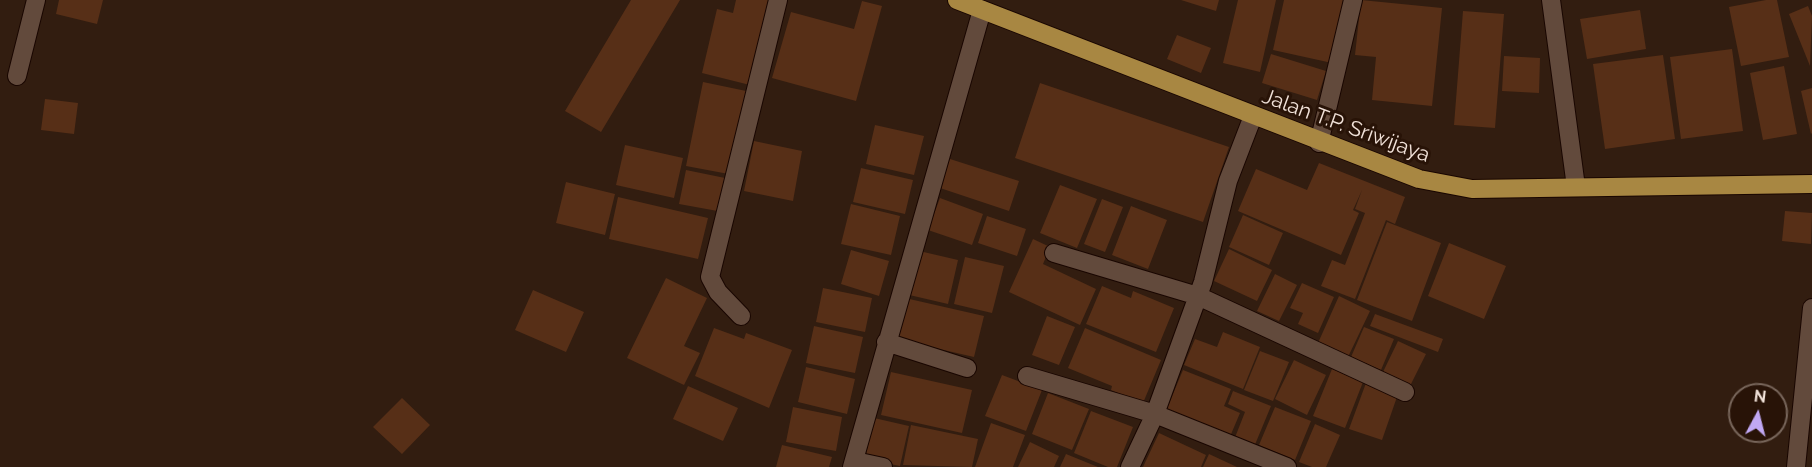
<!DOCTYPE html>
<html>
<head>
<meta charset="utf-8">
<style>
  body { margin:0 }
  #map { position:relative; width:1812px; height:467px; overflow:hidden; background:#321d10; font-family:Raleway,sans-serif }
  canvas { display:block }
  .north { position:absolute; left:1728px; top:383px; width:60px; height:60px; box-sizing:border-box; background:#281307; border:2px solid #78665b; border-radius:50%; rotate:7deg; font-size:16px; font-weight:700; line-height:24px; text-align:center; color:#f1e2d9 }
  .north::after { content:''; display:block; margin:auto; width:21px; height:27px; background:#c1a8f3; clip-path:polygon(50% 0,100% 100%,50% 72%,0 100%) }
</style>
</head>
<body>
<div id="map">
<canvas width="1812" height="467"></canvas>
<div class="north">N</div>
</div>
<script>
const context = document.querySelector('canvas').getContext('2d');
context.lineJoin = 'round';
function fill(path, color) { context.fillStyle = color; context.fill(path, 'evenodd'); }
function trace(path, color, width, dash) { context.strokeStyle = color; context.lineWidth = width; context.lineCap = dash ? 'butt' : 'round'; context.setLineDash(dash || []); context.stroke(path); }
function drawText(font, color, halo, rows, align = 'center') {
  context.font = font + ' Raleway,sans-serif'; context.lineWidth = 6; context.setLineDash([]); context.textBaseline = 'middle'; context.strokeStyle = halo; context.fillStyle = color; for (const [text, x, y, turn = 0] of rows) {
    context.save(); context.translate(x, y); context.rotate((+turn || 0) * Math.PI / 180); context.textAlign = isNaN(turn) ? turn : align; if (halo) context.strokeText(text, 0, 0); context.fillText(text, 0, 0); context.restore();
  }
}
fill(new Path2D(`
  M59 0H103L97 24 56 14Z
  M631 0H680L601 132 565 111Z
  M736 0H771L750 85 702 73 717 9 733 13Z
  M1181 0H1219L1216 11Z
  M1238 0H1276L1260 72 1223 63Z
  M1284 0H1346L1332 63 1273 50Z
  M1361 0 1442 8 1432 106 1372 100 1376 57 1355 55Z
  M1766 0H1777L1789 57 1741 66 1729 7Z
  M862 1 882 6 856 101 772 78 791 12 854 29Z
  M1808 6 1812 16 1810 66 1789 14Z
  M1640 10 1646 49 1587 59 1580 19Z
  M1463 11 1504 14 1495 128 1454 125Z
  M1177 35 1211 48 1201 73 1167 59Z
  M1732 49 1743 131 1681 139 1670 57Z
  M1271 54 1326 71 1317 100 1262 83Z
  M1663 55 1675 139 1605 149 1593 64Z
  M1504 56 1540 58 1539 93 1502 91Z
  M1784 66 1797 134 1763 140 1750 73Z
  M703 82 751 92 734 175 686 166Z
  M1040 83 1229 147 1203 222 1015 158Z
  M1812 88V133L1811 134 1801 91Z
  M45 99 78 103 74 134 41 130Z
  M875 125 924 136 914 175 866 164Z
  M754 141 802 151 793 201 744 191Z
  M625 145 683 158 674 198 616 185Z
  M950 159 1019 181 1009 211 940 188Z
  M1319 163 1405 197 1395 224 1386 220 1355 299 1321 286 1332 260 1345 265 1365 213 1355 209 1362 190 1353 210 1359 213 1341 255 1238 211 1256 169 1307 190Z
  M861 168 913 180 905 214 853 202Z
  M686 170 730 179 723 212 679 204Z
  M566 182 615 194 605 235 556 223Z
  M1060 185 1097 199 1077 248 1040 233Z
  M618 197 708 218 698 259 609 239Z
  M940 198 983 214 972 245 928 230Z
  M1102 199 1123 207 1105 252 1084 244Z
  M851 204 900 216 891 255 841 244Z
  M1131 206 1167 220 1148 269 1112 255Z
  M1785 211 1812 213 1811 244 1782 241Z
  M1243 215 1283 233 1269 265 1229 247Z
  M987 216 1026 229 1017 256 978 243Z
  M1387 222 1441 243 1412 321 1357 300Z
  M1033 239 1050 247 1043 264 1096 289 1080 325 1009 292Z
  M1449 243 1506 266 1484 319 1428 296Z
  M1229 249 1272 270 1257 301 1214 281Z
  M851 250 889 261 879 296 841 284Z
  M915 250 958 260 948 304 905 294Z
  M965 257 1004 266 992 313 954 304Z
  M1275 274 1297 285 1279 321 1257 311Z
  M666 278 707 298 684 346 700 353 684 385 627 358Z
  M1302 283 1334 297 1318 333 1298 324 1303 313 1290 308Z
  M1102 286 1131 298 1133 291 1174 308 1156 352 1086 324Z
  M823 288 872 298 865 332 816 322Z
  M533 290 584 312 566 352 515 330Z
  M1339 296 1370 311 1348 357 1318 343Z
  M905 298 984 316 974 357 896 339Z
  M1375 314 1443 339 1438 352 1370 326Z
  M1047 316 1075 327 1059 365 1032 355Z
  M814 326 863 337 855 373 806 363Z
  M1364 327 1394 339 1381 370 1351 357Z
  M714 328 744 339 746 333 792 350 769 408 695 376Z
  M1085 328 1161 360 1143 403 1111 390 1112 386 1068 368Z
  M1223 332 1260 347 1243 389 1184 365 1195 339 1217 347Z
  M1398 341 1426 354 1410 386 1383 372Z
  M1260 351 1289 362 1273 401 1244 390Z
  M1294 360 1326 375 1307 415 1275 399Z
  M806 367 855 379 847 414 798 402Z
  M1332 369 1363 382 1345 428 1313 416Z
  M1183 370 1231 389 1224 406 1240 413 1229 439 1165 413Z
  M891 372 972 390 962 433 881 415Z
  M1002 375 1042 390 1026 431 985 416Z
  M1366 383 1398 394 1382 440 1349 429Z
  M688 386 738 408 723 441 673 419Z
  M1233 391 1271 406 1254 447 1234 440 1245 412 1228 404Z
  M1048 393 1089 409 1072 450 1032 434Z
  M402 398 430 425 402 454 373 427Z
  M793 407 842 417 836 451 786 442Z
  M1275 407 1311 421 1295 460 1259 445Z
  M1091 411 1133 427 1117 467H1108L1074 453Z
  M874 418 909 426 900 466 865 459Z
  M991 423 1025 435 1013 467H975Z
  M1315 424 1340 435 1326 467H1312L1299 462Z
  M911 425 978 439 972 467 903 465Z
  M1159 433 1206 455 1201 467H1143Z
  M1030 442 1059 456 1054 467H1018Z
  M782 445 832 457 829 467H776Z
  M1066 454 1098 467H1060Z
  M1209 454 1237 467H1203Z`), '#572f17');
const minor = new Path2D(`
  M1551 0 1576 187
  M17 76 36 0
  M1319 143 1353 0
  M1054 253 1198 296 1405 392
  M741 316 718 292 710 277 778 0
  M886 342 967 368
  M1027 376 1155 414 1287 467
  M855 461 883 467
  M852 467 982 10
  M1130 467 1155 414 1203 282 1228 181 1253 116
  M1796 467 1812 308`);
const major = new Path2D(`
  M957 0 1419 179 1472 189 1812 184`);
trace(minor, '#190600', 20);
trace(major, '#190600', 20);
trace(minor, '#624a3c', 18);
trace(major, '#a88742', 18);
drawText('21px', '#f1e2d9', '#281307', [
  ["Jalan T.P. Sriwijaya",1346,126,20]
]);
</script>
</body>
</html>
